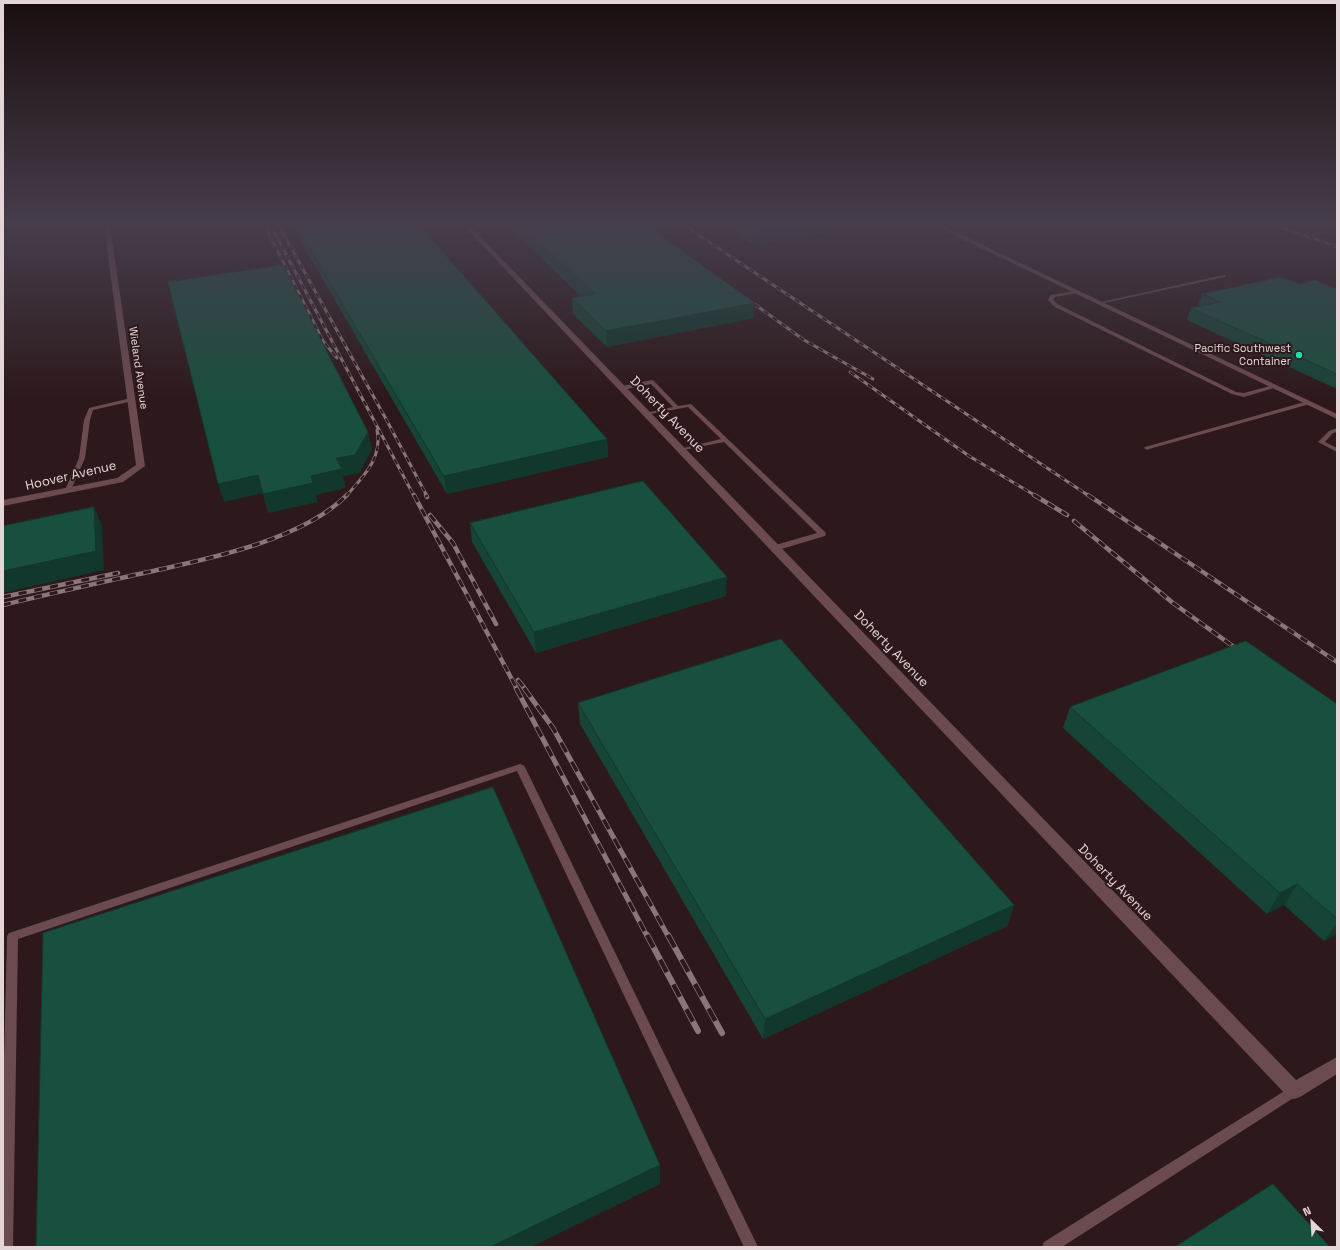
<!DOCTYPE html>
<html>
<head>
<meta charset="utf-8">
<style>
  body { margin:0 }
  #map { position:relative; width:1340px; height:1250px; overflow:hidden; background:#2d191c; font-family:"Space Grotesk",sans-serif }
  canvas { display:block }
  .frame { position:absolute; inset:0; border:4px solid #e4d5d7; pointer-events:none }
  .north { position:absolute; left:1292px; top:1202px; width:40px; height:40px; -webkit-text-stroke:3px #2d191c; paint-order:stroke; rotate:335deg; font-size:11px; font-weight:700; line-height:16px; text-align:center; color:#e4d5d7 }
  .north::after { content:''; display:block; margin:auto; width:14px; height:18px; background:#e4d5d7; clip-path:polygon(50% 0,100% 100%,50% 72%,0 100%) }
</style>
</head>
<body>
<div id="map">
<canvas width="1340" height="1250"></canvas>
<div class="frame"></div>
<div class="north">N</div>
</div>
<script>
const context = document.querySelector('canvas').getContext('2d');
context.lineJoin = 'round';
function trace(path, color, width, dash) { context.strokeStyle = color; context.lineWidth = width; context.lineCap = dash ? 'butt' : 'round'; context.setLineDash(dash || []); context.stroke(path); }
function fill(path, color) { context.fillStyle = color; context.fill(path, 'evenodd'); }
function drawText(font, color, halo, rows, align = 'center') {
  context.font = font + ' "Space Grotesk",sans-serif'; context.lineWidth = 4; context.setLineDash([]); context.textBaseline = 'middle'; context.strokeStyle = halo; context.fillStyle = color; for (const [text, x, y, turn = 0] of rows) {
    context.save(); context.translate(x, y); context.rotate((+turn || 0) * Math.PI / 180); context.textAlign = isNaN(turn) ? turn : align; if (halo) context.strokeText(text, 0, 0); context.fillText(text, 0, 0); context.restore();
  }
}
trace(new Path2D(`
  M1128 227 1131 226`), '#8d4153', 3.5);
fill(new Path2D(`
  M1223 275H1225V277L1099 304 1097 303Z
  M1076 291 1078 292V293L1055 297 1053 300 1059 305 1236 392 1244 393 1274 385 1277 387 1244 397 1232 394 1055 307 1048 300 1051 295Z
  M652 380 654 381 678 406 691 404 825 532 826 534 825 536 778 550H772L771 548 772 546 817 533 724 442 679 451V449L721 439 688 407 645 415V413L673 407 651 384 622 390 619 388 622 386Z
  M131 398 133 399V401L93 410 90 420 85 458 71 490 68 492 66 491 65 490 79 458 84 420 89 408Z
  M1308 401 1310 402V404L1149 449 1147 450 1144 448 1145 447Z
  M1337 428V432L1333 433 1325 442 1337 448V452L1318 442 1329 431Z
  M520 764 523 765 525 767 758 1247H744L517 771 18 939 13 1247H3V1100L7 936 9 933Z
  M1294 1085 1298 1087 1300 1091 1298 1095 1062 1247H1042L1044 1242Z`), '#6b4a50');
fill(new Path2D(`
  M104 226H110L145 466 123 482 3 506V500L117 478 136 465Z
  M464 226H470L1296 1080 1337 1057V1074L1300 1097 1294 1099 1288 1097Z
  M935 226H943L1337 414V419Z`), '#6b4a50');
const railFar3 = new Path2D(`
  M265 226 323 341 337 358
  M271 226 414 496
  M279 226 386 419 427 496
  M685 226 1089 496
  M1278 226 1337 247
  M746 298 804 340 873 379
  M850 372 969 456 1036 496
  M346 496C363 477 383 458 377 430`);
const railFar2 = new Path2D(`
  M414 495 517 689
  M426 495 427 497
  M1034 495 1067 515
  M1088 495 1337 662
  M430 515 453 543 496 624
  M1074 521 1173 603 1241 652
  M3 597 118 573
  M3 605C48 594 94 584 139 574 202 560 300 542 347 495
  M518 680 525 689`);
const railFar1 = new Path2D(`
  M516 688 647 936
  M524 688 553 728 668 936`);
const rail = new Path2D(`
  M647 935 698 1031
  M668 935 722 1033`);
trace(railFar3, '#887679', 3);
trace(railFar2, '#887679', 4.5);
trace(railFar1, '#887679', 5);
trace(rail, '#887679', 6);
trace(railFar3, '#2d191c', 2, [5.5]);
trace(railFar2, '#2d191c', 3, [8]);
trace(railFar1, '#2d191c', 3.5, [11]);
trace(rail, '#2d191c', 4.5, [14]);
fill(new Path2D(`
  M292 226H420L607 439 608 457 447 494Z
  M507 226H647L754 318 607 347 573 314 572 298 582 297Z
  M725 226H865L754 245Z
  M1299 284 1337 289V389L1187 320 1191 308 1199 306H1198L1202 294Z
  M470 523 726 596 536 653 472 542Z
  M578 703 1014 905 1007 926 763 1039 580 724Z
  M1337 704V934L1324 941 1284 905 1267 914 1063 728 1070 707Z`), '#164436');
fill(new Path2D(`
  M782 226H865L754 245 755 231Z
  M755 303 754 318 607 347 606 331Z
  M368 432 372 450 359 473 343 476 346 488 316 495 318 502 268 513 263 494 311 476 336 458Z
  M607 439 608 457 447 494 444 476Z
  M258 475 263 493 224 502 218 484Z
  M94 507 102 526 104 570 3 593V571Z
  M727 577 726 596 536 653 534 632Z
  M1297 884 1284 905 1267 914 1280 893Z
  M1014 905 1007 926 763 1039 765 1019Z
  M1337 922V934L1324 941Z
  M660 1165V1184L531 1247H490Z`), '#12372c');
const building = new Path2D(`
  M297 226H420L607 439 444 476Z
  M520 226H647L755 303 606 331 572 298 595 294Z
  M748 226H782L755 231Z
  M283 265 368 432 355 455 336 458 342 469 311 476 313 483 263 494 258 475 218 484 168 282Z
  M1281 277 1299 284 1315 280 1337 289V374L1191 308 1220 302 1202 294Z
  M643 481 727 577 534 632 470 523Z
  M94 507 96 551 3 571V526Z
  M781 639 1014 905 765 1019 578 703Z
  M1246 641 1337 704V919L1297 884 1280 893 1070 707Z
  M493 787 660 1165 490 1247H36L43 933Z
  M1273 1184 1330 1247H1175Z`);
fill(building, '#194f3f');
trace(building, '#12372c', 1);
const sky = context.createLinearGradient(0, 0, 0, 401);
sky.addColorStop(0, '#190e0f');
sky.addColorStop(0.56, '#463e4b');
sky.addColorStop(1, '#463e4b00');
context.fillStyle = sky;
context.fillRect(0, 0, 1340, 401);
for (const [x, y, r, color] of [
  [1299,355,4,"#2ed4aa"]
]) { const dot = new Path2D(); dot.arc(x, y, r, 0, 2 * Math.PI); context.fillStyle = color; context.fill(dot); trace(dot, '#2d191c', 1.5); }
drawText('11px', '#e4d5d7', '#2d191c', [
  ["Pacific Southwest",1291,349],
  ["Container",1291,362]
], 'right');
drawText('11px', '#e4d5d7', '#2d191c', [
  ["Wieland Avenue",138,368,82]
]);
drawText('13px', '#e4d5d7', '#2d191c', [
  ["Doherty Avenue",667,415,46],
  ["Hoover Avenue",71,476,-13],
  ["Doherty Avenue",891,649,46],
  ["Doherty Avenue",1115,883,46]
]);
</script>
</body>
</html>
